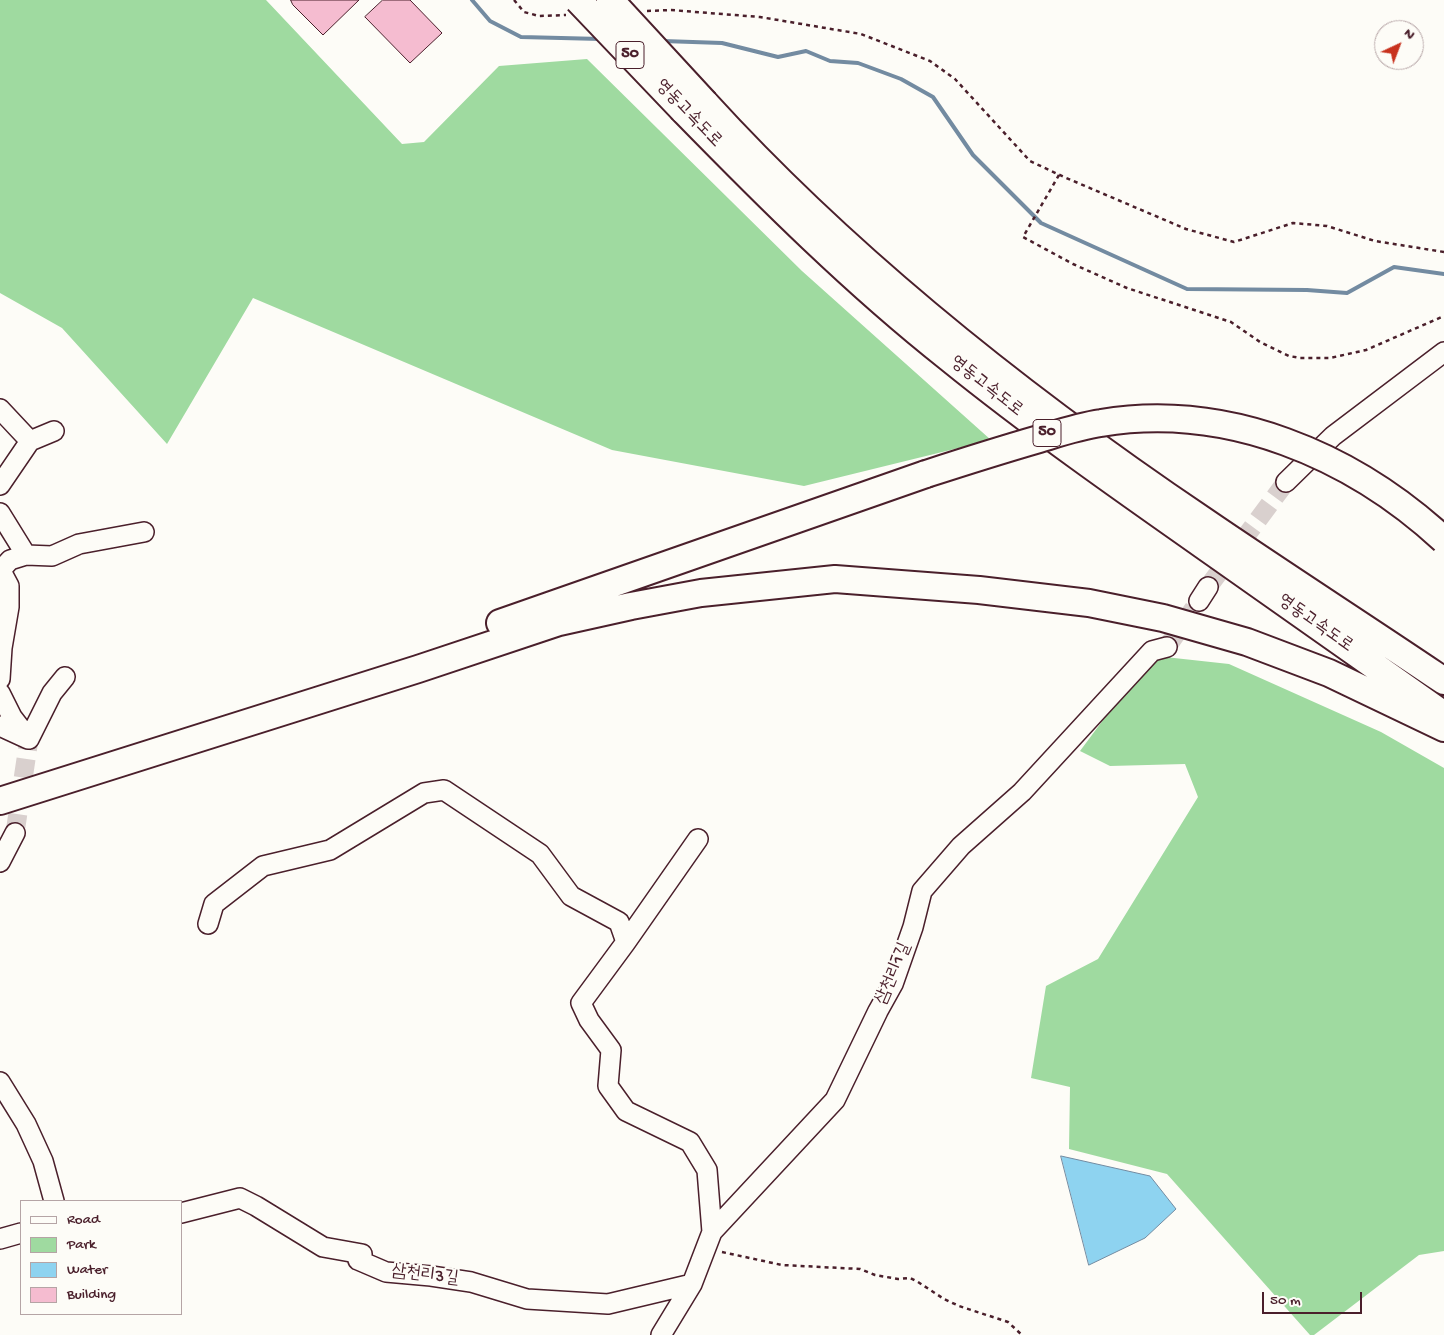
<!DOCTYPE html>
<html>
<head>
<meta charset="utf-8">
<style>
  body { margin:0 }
  #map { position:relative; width:1444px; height:1335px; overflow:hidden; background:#fdfcf7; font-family:"Gochi Hand",sans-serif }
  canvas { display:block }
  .legend { position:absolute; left:20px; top:1200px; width:162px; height:115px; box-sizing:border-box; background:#fdfcf7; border:1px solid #b5a4a5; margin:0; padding:6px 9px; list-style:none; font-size:15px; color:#4a1f2b }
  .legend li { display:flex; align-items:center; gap:10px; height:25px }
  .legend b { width:25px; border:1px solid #b5a4a5 }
  .north { position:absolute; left:1374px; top:20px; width:50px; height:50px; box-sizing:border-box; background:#fdfcf7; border:1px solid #b5a4a5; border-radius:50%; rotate:43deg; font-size:14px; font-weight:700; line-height:20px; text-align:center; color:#4a1f2b }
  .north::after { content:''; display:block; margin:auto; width:18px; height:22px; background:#c8321e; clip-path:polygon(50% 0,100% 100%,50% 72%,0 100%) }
  .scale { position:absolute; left:1262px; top:1292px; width:100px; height:22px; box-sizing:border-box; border:2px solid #4a1f2b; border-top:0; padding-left:6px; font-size:15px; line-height:18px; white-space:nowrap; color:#4a1f2b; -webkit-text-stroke:4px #fdfcf7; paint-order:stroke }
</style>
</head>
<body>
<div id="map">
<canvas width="1444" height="1335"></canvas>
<ul class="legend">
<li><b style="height:6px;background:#fdfcf7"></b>Road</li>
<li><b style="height:14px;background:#9fdaa0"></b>Park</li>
<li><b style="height:14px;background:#8ed3f0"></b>Water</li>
<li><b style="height:14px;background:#f5bcd0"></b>Building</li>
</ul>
<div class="north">N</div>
<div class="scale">50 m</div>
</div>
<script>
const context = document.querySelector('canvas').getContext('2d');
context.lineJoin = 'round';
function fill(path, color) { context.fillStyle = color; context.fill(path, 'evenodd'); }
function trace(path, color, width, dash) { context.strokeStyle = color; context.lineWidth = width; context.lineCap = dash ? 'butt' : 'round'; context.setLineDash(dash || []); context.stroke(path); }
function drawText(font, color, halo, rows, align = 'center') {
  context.font = font + ' "Gochi Hand","Poor Story",sans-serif'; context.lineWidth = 4.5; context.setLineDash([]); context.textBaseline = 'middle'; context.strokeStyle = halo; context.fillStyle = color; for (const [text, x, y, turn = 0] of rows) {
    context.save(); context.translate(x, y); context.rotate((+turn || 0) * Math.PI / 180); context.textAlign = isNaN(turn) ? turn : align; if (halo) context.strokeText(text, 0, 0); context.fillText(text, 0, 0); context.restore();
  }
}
fill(new Path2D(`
  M0 0H266L402 144 424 142 499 66 587 59 802 271 991 440 804 486 612 450 253 298 167 444 62 328 0 293Z
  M1165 657 1229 664 1381 732 1444 768V1251L1419 1255 1314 1335H1310L1167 1174 1069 1149 1070 1087 1031 1078 1046 986 1098 959 1198 797 1185 764 1110 766 1080 751 1144 665Z`), '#9fdaa0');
const water = new Path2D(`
  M1061 1156 1150 1176 1176 1209 1145 1238 1089 1265Z`);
fill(water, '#8ed3f0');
trace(water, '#738ba1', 1);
trace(new Path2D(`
  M472 0 490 21 521 37 601 39
  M663 41 722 43 778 57 806 51 830 61 858 63 901 79 933 97 973 155 1041 223 1187 289 1307 290 1347 293 1394 267 1444 274`), '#738ba1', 4);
const building = new Path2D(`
  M291 0H359L323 35 293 5Z
  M383 0H410L442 33 410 63 365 17Z`);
fill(building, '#f5bcd0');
trace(building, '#4a1f2b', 1);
trace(new Path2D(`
  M1208 587 1286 482
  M1167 647 1199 601
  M15 833 29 739`), '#d9d0ce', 19, [19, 9]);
const minor = new Path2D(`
  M0 409 30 441
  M1286 482 1333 436 1444 352
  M0 485 30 441 54 431
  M0 513 26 555 10 560 1 570
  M26 555 52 556 79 544 144 532
  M0 569 9 586V607L2 648 0 679
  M1199 601 1208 587
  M0 693 12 717 29 739
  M0 726 28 739
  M29 739 52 693 65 677
  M0 862 15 833
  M208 924 214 904 263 866 330 850 424 793 444 790 540 854 571 896 619 922 626 942 581 1003 589 1020 611 1050 608 1086 626 1111 690 1142 707 1170 712 1232
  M626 942 698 839
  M0 1082 26 1124 43 1161 54 1201
  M181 1213 240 1198 256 1206 323 1247 362 1254 358 1260 386 1272 431 1276 471 1282 527 1299 608 1304 692 1284
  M0 1239 21 1233
  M661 1335 692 1284 712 1232 835 1100 878 1011 893 984 913 927 922 891 961 846 1022 792 1152 651 1167 647`);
const highway = new Path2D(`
  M705 103C850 262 1026 401 1204 521 1283 575 1364 627 1444 681
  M683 110C767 196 854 283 949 358 1038 430 1133 496 1227 562 1297 611 1367 661 1437 710
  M500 623 926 474
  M0 801 418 669 559 622 631 606 701 593 835 579 979 590 1089 603 1163 618 1247 642 1329 673 1444 728`);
trace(minor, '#4a1f2b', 22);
trace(highway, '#4a1f2b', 30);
trace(new Path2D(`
  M514 0 524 12 539 16 566 15
  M647 11 671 10 760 17 861 34 930 61 955 79 1030 161 1064 177 1186 229 1234 242 1293 223 1327 226 1375 241 1444 252
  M1059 175 1023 237 1073 264 1127 288 1231 322 1260 342 1289 356 1300 358H1330L1366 350 1444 316
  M722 1252 782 1265 860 1269 875 1275 898 1279 910 1278 918 1282 944 1299 959 1306 1008 1322 1022 1335`), '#4a1f2b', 2.5, [4, 4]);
trace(minor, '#fdfcf7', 19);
trace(highway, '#fdfcf7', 26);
const highwayBridge = new Path2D(`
  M578 0 683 110
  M610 0 705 103
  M926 474C963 462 1001 450 1039 439 1059 433 1080 426 1101 423 1227 402 1352 455 1444 540`);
trace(highwayBridge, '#4a1f2b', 30, []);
trace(highwayBridge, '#fdfcf7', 26);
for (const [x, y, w] of [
  [630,55,28],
  [1047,433,28]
]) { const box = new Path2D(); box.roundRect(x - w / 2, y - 13.5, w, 27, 4); context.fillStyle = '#fdfcf7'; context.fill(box); trace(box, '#4a1f2b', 1); }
drawText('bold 16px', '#4a1f2b', null, [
  ["50",630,55],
  ["50",1047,433]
]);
drawText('18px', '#4a1f2b', '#fdfcf7', [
  ["영동고속도로",688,114,46],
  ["영동고속도로",986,387,38],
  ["영동고속도로",1315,624,35],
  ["삼천리1길",894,974,-67],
  ["삼천리3길",425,1276,7]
]);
</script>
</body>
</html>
